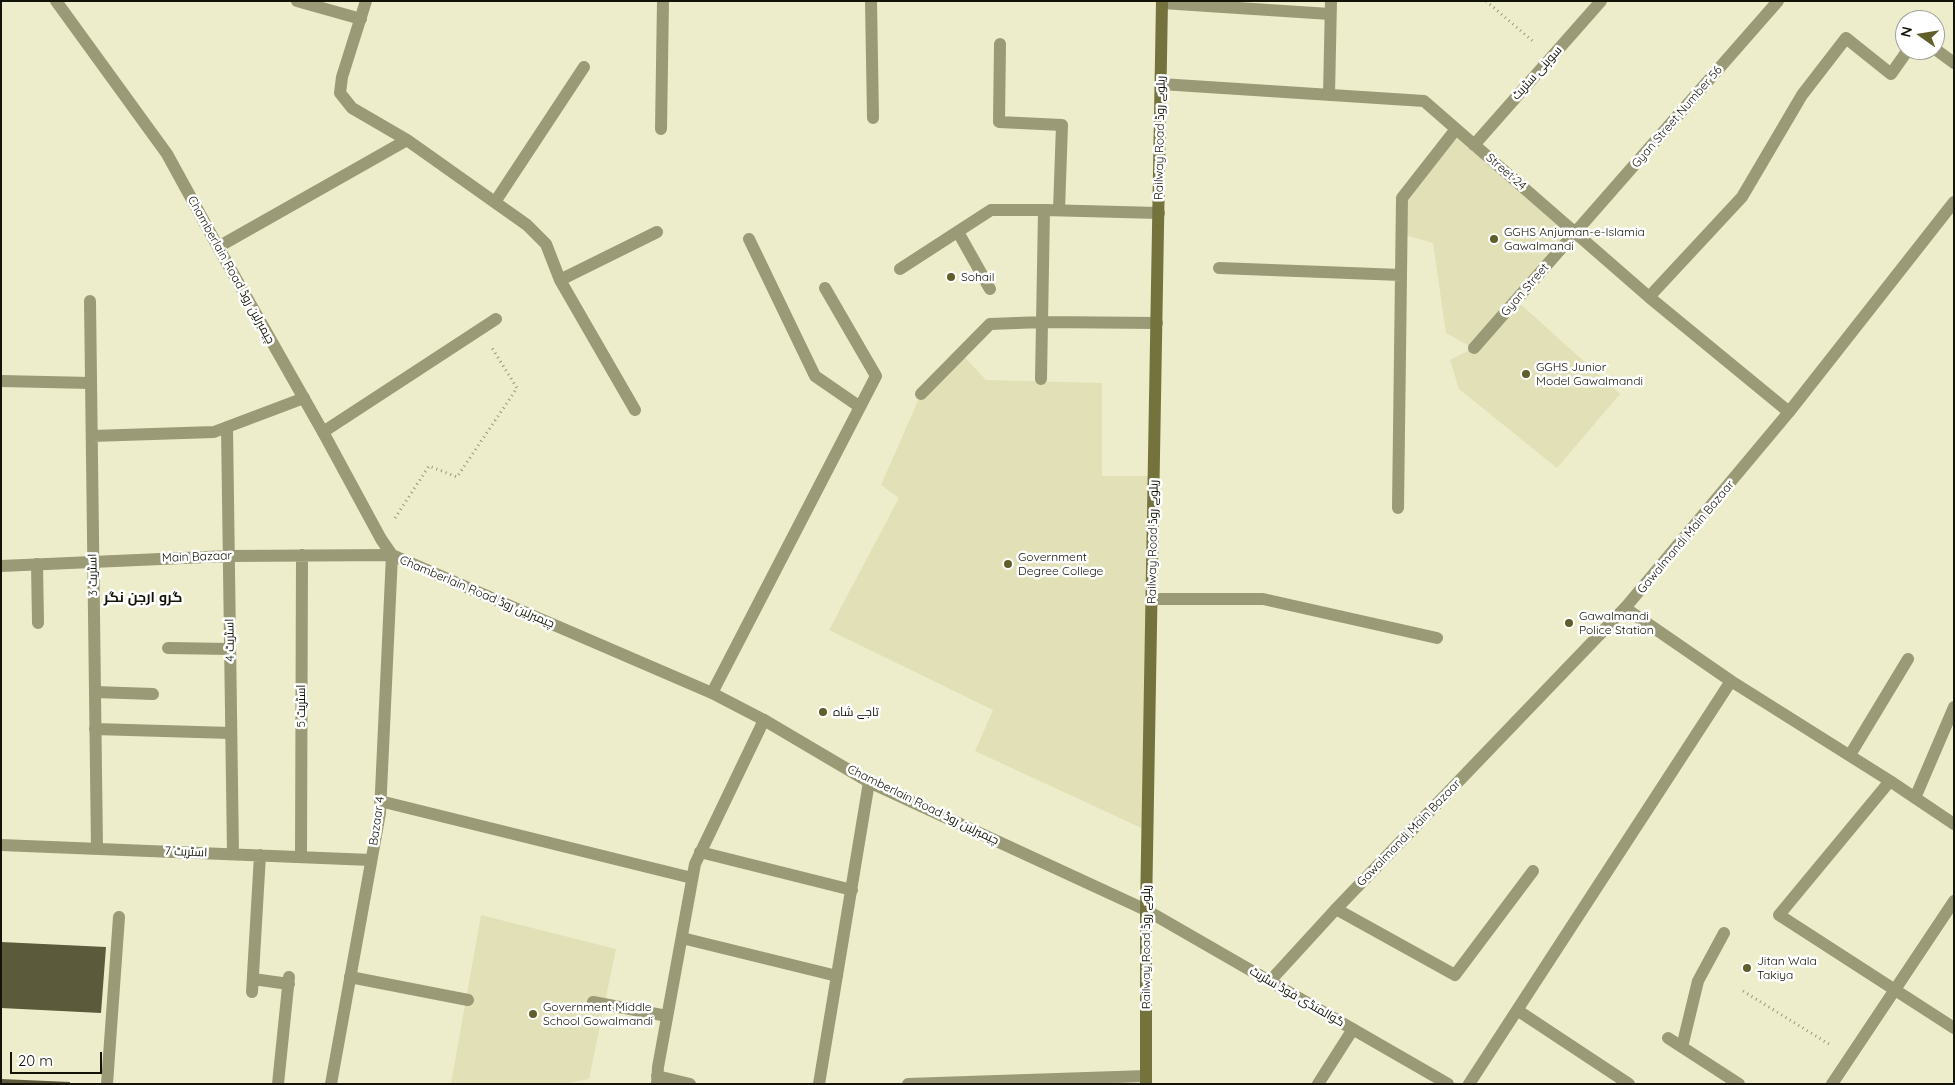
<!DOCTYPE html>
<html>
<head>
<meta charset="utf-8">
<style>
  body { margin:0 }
  #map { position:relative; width:1955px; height:1085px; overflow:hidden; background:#ededcb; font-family:Quicksand,sans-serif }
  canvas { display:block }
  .frame { position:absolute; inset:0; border:2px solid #131307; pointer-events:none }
  .north { position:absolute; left:1895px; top:10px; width:50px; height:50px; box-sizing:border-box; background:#fff; border:1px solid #a1a19c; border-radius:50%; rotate:283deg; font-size:14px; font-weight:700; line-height:20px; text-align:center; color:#131307 }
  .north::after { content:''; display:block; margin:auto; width:18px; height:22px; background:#605e2a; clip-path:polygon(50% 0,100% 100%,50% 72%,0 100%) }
  .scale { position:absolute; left:10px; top:1052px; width:92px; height:22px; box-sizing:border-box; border:2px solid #131307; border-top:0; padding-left:6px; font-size:15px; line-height:18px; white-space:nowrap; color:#131307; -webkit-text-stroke:4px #fff; paint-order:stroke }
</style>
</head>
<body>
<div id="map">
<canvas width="1955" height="1085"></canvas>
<div class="frame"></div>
<div class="north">N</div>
<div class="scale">20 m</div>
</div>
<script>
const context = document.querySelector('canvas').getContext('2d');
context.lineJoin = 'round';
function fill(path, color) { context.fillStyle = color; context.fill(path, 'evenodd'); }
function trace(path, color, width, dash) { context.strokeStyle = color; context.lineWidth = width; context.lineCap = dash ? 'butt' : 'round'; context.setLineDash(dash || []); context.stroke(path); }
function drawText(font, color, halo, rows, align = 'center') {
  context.font = font + ' Quicksand,Cairo,sans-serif'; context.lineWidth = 5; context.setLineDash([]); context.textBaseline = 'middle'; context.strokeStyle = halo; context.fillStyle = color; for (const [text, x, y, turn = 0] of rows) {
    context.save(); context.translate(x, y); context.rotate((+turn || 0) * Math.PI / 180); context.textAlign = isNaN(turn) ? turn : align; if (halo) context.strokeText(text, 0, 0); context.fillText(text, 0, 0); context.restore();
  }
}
fill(new Path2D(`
  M1456 129 1576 233 1516 300 1620 394 1557 468 1459 389 1450 360 1473 348 1446 333 1433 243 1401 234 1402 198Z
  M961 353 986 380 1102 383V476H1154L1148 831 975 751 993 710 829 630 899 498 881 485 921 394Z
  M481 915 616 949 589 1079 562 1084H451Z`), '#e1e0b7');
fill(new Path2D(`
  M1 942 106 947 101 1013 1 1008Z
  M1 1079 70 1082V1084H1Z`), '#5b5a3a');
trace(new Path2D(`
  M1486 1 1535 43
  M395 518 429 466 457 477 517 388 492 348
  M1743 991 1832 1046`), '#96967d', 3, [1, 4]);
trace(new Path2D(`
  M871 1 873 118
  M1000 44 999 122 1062 125 1059 210
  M958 232 990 289
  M1 381 91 383
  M37 564 38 623
  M1152 599H1263L1437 638
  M168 648 230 649
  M95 692 153 694
  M95 729 231 733
  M1850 755 1908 659
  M1336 909 1455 975 1533 871
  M350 977 468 1000
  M593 1002 667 1016
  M107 1084 119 917`), '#9a9a77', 12);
trace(new Path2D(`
  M297 1 361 19
  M366 1 342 77 340 93 352 108 407 140 527 225 546 244 560 280 635 410
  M1162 3 1330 14
  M1935 49 1954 63
  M1161 84 1424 101 1649 297 1789 412
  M1329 95 1331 1
  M661 129 663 1
  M1474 145 1601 1
  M495 202 584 67
  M749 239 815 376 860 407
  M218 247 407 140
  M1219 268 1401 275
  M900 269 991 210H1044
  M560 280 657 232
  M1649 297 1742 197 1802 95 1846 38 1891 74 1908 50
  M90 301 97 849
  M1474 348 1778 1
  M1041 379 1044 210 1159 213
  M921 394 990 324 1043 322 1157 323
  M227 427 233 854
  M323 432 496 319
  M92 436 214 432 304 398
  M1398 508 1402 198 1456 129
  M1 566 229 556 392 555 380 813 331 1084
  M1625 608 1731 681 1890 781 1954 824
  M712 693 876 376 825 288
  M1890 781 1779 915 1954 1028
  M1915 798 1954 707
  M380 801 692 878
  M1 845 371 860
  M700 852 852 890
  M301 857 302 555
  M1146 910 1448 1084
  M682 938 837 976
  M253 979 289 984
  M252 992 260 855
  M1517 1010 1629 1084
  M1668 1038 1739 1084
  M1682 1047 1698 981 1724 933
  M657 1076 690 1084
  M278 1084 289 977
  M657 1084 658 1067 695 864 764 720
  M819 1084 869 782
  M908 1084 1146 1076
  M1318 1084 1353 1029
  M1469 1084 1731 681
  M1832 1084 1954 901`), '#9a9a77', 12);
trace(new Path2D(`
  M56 1 167 154 218 247 323 432 381 539 392 555 712 693 764 720 869 782 1146 910
  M1270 981 1336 909 1625 608 1789 412 1954 202`), '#9a9a77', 12);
trace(new Path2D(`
  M1146 1084V910L1162 1`), '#74733e', 12);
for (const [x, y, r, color] of [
  [1494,239,5,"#605e2a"],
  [951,277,5,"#605e2a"],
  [1526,374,5,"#605e2a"],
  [1008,564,5,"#605e2a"],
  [1569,623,5,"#605e2a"],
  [823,712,5,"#605e2a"],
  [1747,968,5,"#605e2a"],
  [533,1014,5,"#605e2a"]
]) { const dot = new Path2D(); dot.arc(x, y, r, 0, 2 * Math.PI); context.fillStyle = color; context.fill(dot); trace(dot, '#fff', 2); }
drawText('12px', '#131307', '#fff', [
  ["سوہنی سٹریٹ",1537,73,-48],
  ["Gyan Street Number 56",1677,117,-49],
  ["Railway Road ریلوے روڈ",1160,138,-89],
  ["Street 24",1506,172,41],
  ["Chamberlain Road چیمبرلین روڈ",231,270,61],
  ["Gyan Street",1525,290,-49],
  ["Gawalmandi Main Bazaar",1686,537,-50],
  ["Railway Road ریلوے روڈ",1153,542,-89],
  ["Main Bazaar",197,557,-2],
  ["اسٹریٹ 3",93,575,-91],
  ["Chamberlain Road چیمبرلین روڈ",477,592,23],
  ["اسٹریٹ 4",230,640,-91],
  ["اسٹریٹ 5",301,706,-90],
  ["Chamberlain Road چیمبرلین روڈ",923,805,26],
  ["Bazaar 4",377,821,-82],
  ["Gawalmandi Main Bazaar",1409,833,-46],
  ["اسٹریٹ 7",186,852,2],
  ["Railway Road ریلوے روڈ",1146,947,-90],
  ["گوالمنڈی فوڈ سٹریٹ",1297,997,30]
]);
drawText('12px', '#131307', '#fff', [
  ["GGHS Anjuman-e-Islamia",1504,232],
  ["Gawalmandi",1504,246],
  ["Sohail",961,277],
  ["GGHS Junior",1536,367],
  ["Model Gawalmandi",1536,381],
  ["Government",1018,557],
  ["Degree College",1018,571],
  ["Gawalmandi",1579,616],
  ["Police Station",1579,630],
  ["تاجے شاہ",833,712],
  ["Jitan Wala",1757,961],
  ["Takiya",1757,975],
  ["Government Middle",543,1007],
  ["School Gowalmandi",543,1021]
], 'left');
drawText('bold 14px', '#131307', '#fff', [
  ["گرو ارجن نگر",143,598]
]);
</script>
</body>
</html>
